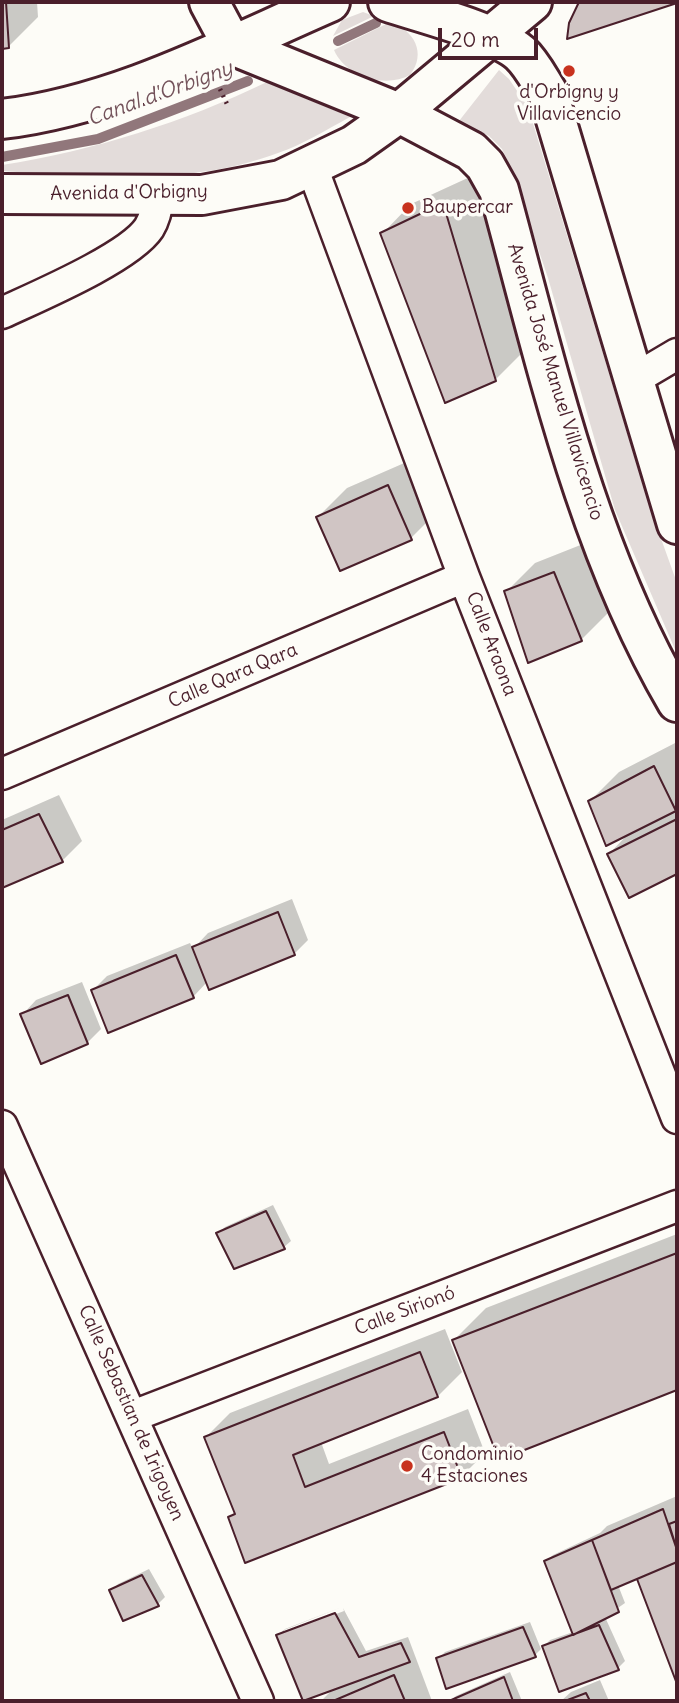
<!DOCTYPE html>
<html>
<head>
<meta charset="utf-8">
<style>
  body { margin:0 }
  #map { position:relative; width:679px; height:1703px; overflow:hidden; background:#fdfcf7; font-family:Delius,sans-serif }
  canvas { display:block }
  .frame { position:absolute; inset:0; border:4px solid #4a1f2b; pointer-events:none }
  .scale { position:absolute; left:438px; top:28px; width:100px; height:32px; box-sizing:border-box; border:4px solid #4a1f2b; border-top:0; padding-left:9px; font-size:21px; line-height:24px; white-space:nowrap; color:#4a1f2b; -webkit-text-stroke:5px #fdfcf7; paint-order:stroke }
</style>
</head>
<body>
<div id="map">
<canvas width="679" height="1703"></canvas>
<div class="frame"></div>
<div class="scale">20 m</div>
</div>
<script>
const context = document.querySelector('canvas').getContext('2d');
context.lineJoin = 'round';
function fill(path, color) { context.fillStyle = color; context.fill(path, 'evenodd'); }
function trace(path, color, width, dash) { context.strokeStyle = color; context.lineWidth = width; context.lineCap = dash ? 'butt' : 'round'; context.setLineDash(dash || []); context.stroke(path); }
function drawText(font, color, halo, rows, align = 'center') {
  context.font = font + ' Delius,sans-serif'; context.lineWidth = 7; context.setLineDash([]); context.textBaseline = 'middle'; context.strokeStyle = halo; context.fillStyle = color; for (const [text, x, y, turn = 0] of rows) {
    context.save(); context.translate(x, y); context.rotate((+turn || 0) * Math.PI / 180); context.textAlign = isNaN(turn) ? turn : align; if (halo) context.strokeText(text, 0, 0); context.fillText(text, 0, 0); context.restore();
  }
}
fill(new Path2D(`
  M363 12 374 16 333 36 342 20Z
  M390 22C414 30 427 53 410 75 385 89 345 76 334 50Z
  M499 70 509 79 528 107 650 508 677 583V654L615 510 548 278 511 168 502 149 489 136 459 121Z
  M267 82 350 117C326 130 304 144 278 153 191 186 93 177 2 171V165C93 151 184 122 267 82Z`), '#e3dcda');
fill(new Path2D(`
  M2 2H37L38 17 9 46 2 47Z
  M472 176 525 350 495 380 382 234 411 204Z
  M418 457 440 509 411 538 318 517 347 488Z
  M583 544 610 611 581 640 506 592 535 563Z
  M677 742V872L630 895 609 854 629 833 590 801 619 772Z
  M59 795 82 841 62 861 2 886V820Z
  M292 899 308 940 294 954 208 981 193 997 93 990 107 976 190 943 193 949 208 933Z
  M82 982 101 1029 87 1043 23 1014 36 1000Z
  M273 1205 291 1241 284 1247 218 1234 225 1227Z
  M677 1234V1388L500 1457 454 1340 486 1308Z
  M445 1329 462 1372 438 1396 321 1442 329 1464 468 1409 485 1453 461 1477 230 1517 235 1512 206 1437 230 1413Z
  M677 1496V1679L638 1577 618 1585 625 1603 605 1617 625 1661 618 1668 544 1646 550 1640 573 1632 546 1561 553 1555 600 1533 607 1526Z
  M149 1569 165 1597 158 1604 112 1590 118 1584Z
  M342 1607 284 1630V1634L344 1611 343 1608 366 1651 408 1637 432 1701H321L331 1691 305 1701 278 1635 285 1629Z
  M530 1622 541 1649 535 1655 438 1659 445 1652Z
  M510 1672 522 1701H450L456 1696Z
  M600 1680 609 1701H561L571 1692Z`), '#0003');
trace(new Path2D(`
  M338 41 376 23
  M2 157 98 139 248 81`), '#91777b', 10);
const building = new Path2D(`
  M2 2H6L9 48 2 49Z
  M579 2H677V3L567 39 569 23Z
  M443 203 496 381 445 403 380 233Z
  M388 485 412 540 340 571 316 517Z
  M554 572 582 641 528 663 504 591Z
  M654 766 676 811 606 846 588 801Z
  M39 814 63 862 2 888V830Z
  M677 819V874L629 898 607 854Z
  M278 912 295 955 209 990 192 947Z
  M176 955 194 998 108 1033 91 990Z
  M68 995 88 1044 41 1064 20 1014Z
  M266 1211 285 1249 234 1269 216 1233Z
  M677 1253V1390L499 1460 452 1340Z
  M420 1352 438 1397 293 1455 305 1487 444 1432 462 1478 245 1563 228 1517 235 1514 204 1437Z
  M663 1509 677 1550V1562L611 1590 592 1540Z
  M677 1521V1550L669 1524Z
  M592 1540 619 1612 573 1635 544 1561Z
  M677 1562V1684L637 1579Z
  M142 1575 159 1606 123 1621 109 1590Z
  M335 1613 359 1657 401 1643 410 1662 303 1701 276 1635Z
  M599 1625 619 1670 559 1692 542 1646Z
  M523 1627 536 1657 446 1689 436 1658Z
  M394 1675 405 1701H333Z
  M504 1677 513 1701H449Z
  M586 1693 590 1701H565Z`);
fill(building, '#d0c5c4');
trace(building, '#4a1f2b', 2);
const street = new Path2D(`
  M312 167 464 577 677 1118
  M2 313C36 297 129 258 149 228 155 218 157 209 158 197
  M633 380 677 354
  M2 774 464 577
  M2 1126 258 1701
  M133 1416 677 1206`);
const secondary = new Path2D(`
  M209 2 232 45
  M388 2C421 13 496 32 520 53 532 64 539 79 548 93L677 524
  M232 45 399 113 471 151 485 165 499 190C546 362 586 547 677 702
  M2 119C118 105 224 48 330 2
  M2 194 202 195 281 180 354 145 399 113 532 2`);
trace(street, '#4a1f2b', 35);
trace(secondary, '#4a1f2b', 44);
trace(new Path2D(`
  M220 89 227 104`), '#4a1f2b', 4.5, [2, 5]);
trace(street, '#fdfcf7', 30);
trace(secondary, '#fdfcf7', 38);
for (const [x, y, r, color] of [
  [569,71,7,"#c8321e"],
  [408,208,7,"#c8321e"],
  [407,1466,7,"#c8321e"]
]) { const dot = new Path2D(); dot.arc(x, y, r, 0, 2 * Math.PI); context.fillStyle = color; context.fill(dot); trace(dot, '#fdfcf7', 2.5); }
drawText('19px', '#4a1f2b', '#fdfcf7', [
  ["d'Orbigny y",569,93,"center"],
  ["Villavicencio",569,115,"center"],
  ["Baupercar",422,208],
  ["Condominio",421,1455],
  ["4 Estaciones",421,1477]
], 'left');
drawText('19px', '#4a1f2b', '#fdfcf7', [
  ["Avenida d'Orbigny",129,193,-1],
  ["Avenida José Manuel Villavicencio",555,382,73],
  ["Calle Araona",491,644,69],
  ["Calle Qara Qara",233,676,-23],
  ["Calle Sirionó",405,1311,-21],
  ["Calle Sebastian de Irigoyen",131,1413,66]
]);
drawText('italic 21px', '#73525a', '#fdfcf7', [
  ["Canal d'Orbigny",160,94,-20]
]);
</script>
</body>
</html>
